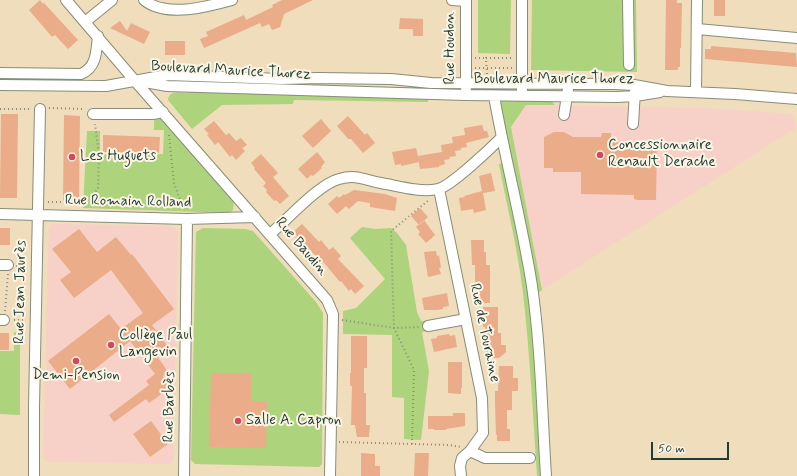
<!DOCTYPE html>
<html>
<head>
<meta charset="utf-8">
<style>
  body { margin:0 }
  #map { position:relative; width:797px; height:476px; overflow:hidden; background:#efddbb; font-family:Mynerve,sans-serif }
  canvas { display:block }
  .scale { position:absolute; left:651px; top:442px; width:78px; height:18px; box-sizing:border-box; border:2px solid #1f3d34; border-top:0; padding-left:5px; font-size:12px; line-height:14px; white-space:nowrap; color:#1f3d34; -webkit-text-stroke:3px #fcf5e5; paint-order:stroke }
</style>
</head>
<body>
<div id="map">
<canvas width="797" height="476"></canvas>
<div class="scale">50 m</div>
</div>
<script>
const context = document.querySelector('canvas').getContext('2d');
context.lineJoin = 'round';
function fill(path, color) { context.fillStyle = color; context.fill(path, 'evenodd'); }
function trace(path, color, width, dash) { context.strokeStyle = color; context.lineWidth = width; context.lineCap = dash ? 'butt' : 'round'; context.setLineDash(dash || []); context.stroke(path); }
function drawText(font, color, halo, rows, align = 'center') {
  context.font = font + ' Mynerve,sans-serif'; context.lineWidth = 4; context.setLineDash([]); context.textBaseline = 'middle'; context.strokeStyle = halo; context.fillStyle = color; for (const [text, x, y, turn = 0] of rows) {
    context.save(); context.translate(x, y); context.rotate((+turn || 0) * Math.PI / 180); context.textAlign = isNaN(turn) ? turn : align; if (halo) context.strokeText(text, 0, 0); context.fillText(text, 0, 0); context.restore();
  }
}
fill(new Path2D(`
  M526 105 707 108 792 114 797 127 542 290 511 127Z
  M53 224 171 226 178 231 173 460 171 464 47 462 43 458 49 227Z`), '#f7d1c7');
fill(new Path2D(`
  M478 0H511L510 54 478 53Z
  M532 0H636L637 72 531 70Z
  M188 91 428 99V102L294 100 293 104 222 105 192 129 168 100C169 90 180 93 188 93Z
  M504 99H550L555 105H526L511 127 542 290 537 294 499 105Z
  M154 118H161L166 122 234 200 233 210 229 213 83 208 87 131H100V154H163L164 130H154Z
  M503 163 528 287 535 342 542 476H537C533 415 530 354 523 293 518 250 507 207 499 164Z
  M362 227 376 229 391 228 397 233 406 245 417 312 421 321H427L430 331 422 332 429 371 421 440 404 439V398L392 397V335L343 334V311L356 308 385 279 350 238Z
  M203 228 245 229 253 231 316 302 323 313 322 464 319 467 195 464 191 460 196 232Z
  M14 332H20V415L0 414V351H14Z`), '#aed37d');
fill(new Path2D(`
  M40 0 43 4 44 3 78 40 68 49 55 35 52 37 29 10Z
  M282 0H313L284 14 280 27 272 30 269 24 262 27 260 23 204 48 200 39 208 36 206 32 244 15 246 20 273 7 272 5Z
  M666 0H677V3H682L681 48H680V67H678V70H665Z
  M714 0H725V16H714Z
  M400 18 423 19V36H413V29H399Z
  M120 21 127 31 131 23 150 32 144 44 110 28Z
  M165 41H185V55H165Z
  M711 46 796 53 797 67 705 59V49H711Z
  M1 114H18L17 198H0Z
  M64 115 80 116 79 200H63Z
  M348 116 365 135 367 133 375 143 363 153 351 139H348L337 126Z
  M321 119 331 131 313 148 302 136Z
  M214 121 226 135 229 133 236 141 241 138 247 145 242 148 245 151 236 160 232 155 230 157 218 142 215 145 207 135 209 134 204 129Z
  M482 125 484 131H487L489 137 466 143 467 147 461 148V150L455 151 456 156 449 157 450 159 444 160 445 164 439 166V167L420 169 418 158 419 162 401 166V164L395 165 392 152 416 148 418 156 442 152 441 145 453 143 452 137 465 135 464 128Z
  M554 132H564L573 137H601L602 133H611V142L657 143 656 200H637L634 199V195L581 194V172H553V168H544V137Z
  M103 135 160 137 159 153 103 152Z
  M317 152 325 162 321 167 322 168 313 176 311 175 307 179 298 169Z
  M261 154 278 173 273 177 289 196 280 204 276 200 274 201 266 192 267 190 263 186 266 183 254 169 255 168 251 163Z
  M491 173 495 191 483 193 486 210 474 213 473 209 461 211 459 198 465 197 464 196 482 191 479 176Z
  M354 190 385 194 397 198 395 211 370 207V203L358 201 349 209 346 206 337 214 328 204 337 196 339 198 344 194 345 195Z
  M420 208 428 217 419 225 411 216Z
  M424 220 435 235 426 243 418 234 420 232 416 227Z
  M302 224 319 242 321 240 329 250 333 247 341 256 338 259 364 286 355 294 351 289 349 291 341 281 340 282 320 258 319 259 310 250 309 251 305 246 304 247 295 238 297 236 293 232Z
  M0 228H10V245H0Z
  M79 229 97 252 116 237 131 255 132 254 174 309 152 325 169 348 157 356 168 372 163 376 169 384 168 385 170 388 149 403 146 399 114 422 109 415 149 385 146 381 155 374 130 341 70 389 48 361 109 314 121 329 143 313 111 270 74 298 60 280 71 272 52 249Z
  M471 240H484V252H486V265H490V303H477V297H475V265H472Z
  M436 251 437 256 439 255 441 268H439L441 274 428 277 424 252Z
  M447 293 449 306 443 307V309L437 310H424L422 298Z
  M483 307H498V333H501V345H506V352L499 358H488V352H486V332H485V327H483Z
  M0 333H9V350H0Z
  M449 334 450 336 455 335 457 347 434 352 431 339 437 338V336Z
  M351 336H367V368H364V393H366V425H370L369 437H357L355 425H351L352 386H350V373H351Z
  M448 362H462V388H461V394L448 393Z
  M499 366H513V378H518V391H512V410H507V429H510V441H497V435H496L495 403V391H498Z
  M211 373 251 374V401L267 402 266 448 209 447Z
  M453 413H465V426L446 429V430H434V429H428V416H453Z
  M151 421 168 444 150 457 133 434Z
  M361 453 375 454V466H380V476H361Z
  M415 453H429L428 476H414Z`), '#eaac89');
const minor = new Path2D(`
  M66 0 135 81 327 300 333 314 330 476
  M144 0C166 18 207 7 232 0
  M452 0 466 1
  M466 0V88
  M628 0 629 65
  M85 22 112 0
  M697 29 797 38
  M0 73 81 74C97 67 96 52 98 36
  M145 82 167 86 466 95 617 97 635 96 660 92
  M0 85 106 86 167 75 282 79 319 78 391 79 431 83 615 84 634 85 667 91 735 94 797 99
  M522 90V0
  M696 92 697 0
  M494 96C505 159 522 222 532 286 541 349 542 413 546 476
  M93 114H153L163 112
  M564 115 568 89
  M633 124 635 91
  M439 189 482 398 483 433 470 451 462 458 460 466 461 476
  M0 214 187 219 255 217
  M270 234C287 220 319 184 339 179 357 174 364 180 381 183 398 186 421 193 438 189 450 187 491 148 502 137
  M0 265H8
  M0 320H4
  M428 326 466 319
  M470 451 485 458H530
  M34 476V406L40 109
  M184 476 187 219`);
trace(minor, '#878d78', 12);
trace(new Path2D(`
  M475 58H486
  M475 68H513
  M487 74 486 58H512V57
  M49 108 85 109
  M0 109H31
  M169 135 174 183 183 208
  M48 202H85L98 189 99 156 95 124
  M16 266H28
  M5 311 8 274
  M14 320H26
  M342 320 394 328 419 327
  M339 442 449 445 461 447
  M412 444 414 370 394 328 391 231 429 200`), '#878d78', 2, [1, 3]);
trace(minor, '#fff', 10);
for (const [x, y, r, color] of [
  [600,155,4,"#d1495b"],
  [72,157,4,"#d1495b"],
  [111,345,4,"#d1495b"],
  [76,361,4,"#d1495b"],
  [238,421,4,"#d1495b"]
]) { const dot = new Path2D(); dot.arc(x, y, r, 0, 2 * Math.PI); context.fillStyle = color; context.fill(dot); trace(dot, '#fcf5e5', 1.5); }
drawText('15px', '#1f3d34', '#fcf5e5', [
  ["Rue Houdon",451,48,-90],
  ["Boulevard Maurice Thorez",231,71,3],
  ["Boulevard Maurice Thorez",554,80],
  ["Rue Romain Rolland",128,202,1],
  ["Rue Baudin",301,247,49],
  ["Rue Jean Jaurès",21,292,-89],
  ["Rue de Touraine",484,333,78],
  ["Rue Barbès",170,407,-89]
]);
drawText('15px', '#1f3d34', '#fcf5e5', [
  ["Concessionnaire",608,146],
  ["Renault Derache",608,163],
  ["Les Huguets",80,157],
  ["Collège Paul",119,336],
  ["Langevin",119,353],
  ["Demi-Pension",76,376,"center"],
  ["Salle A. Capron",246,421]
], 'left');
</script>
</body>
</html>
